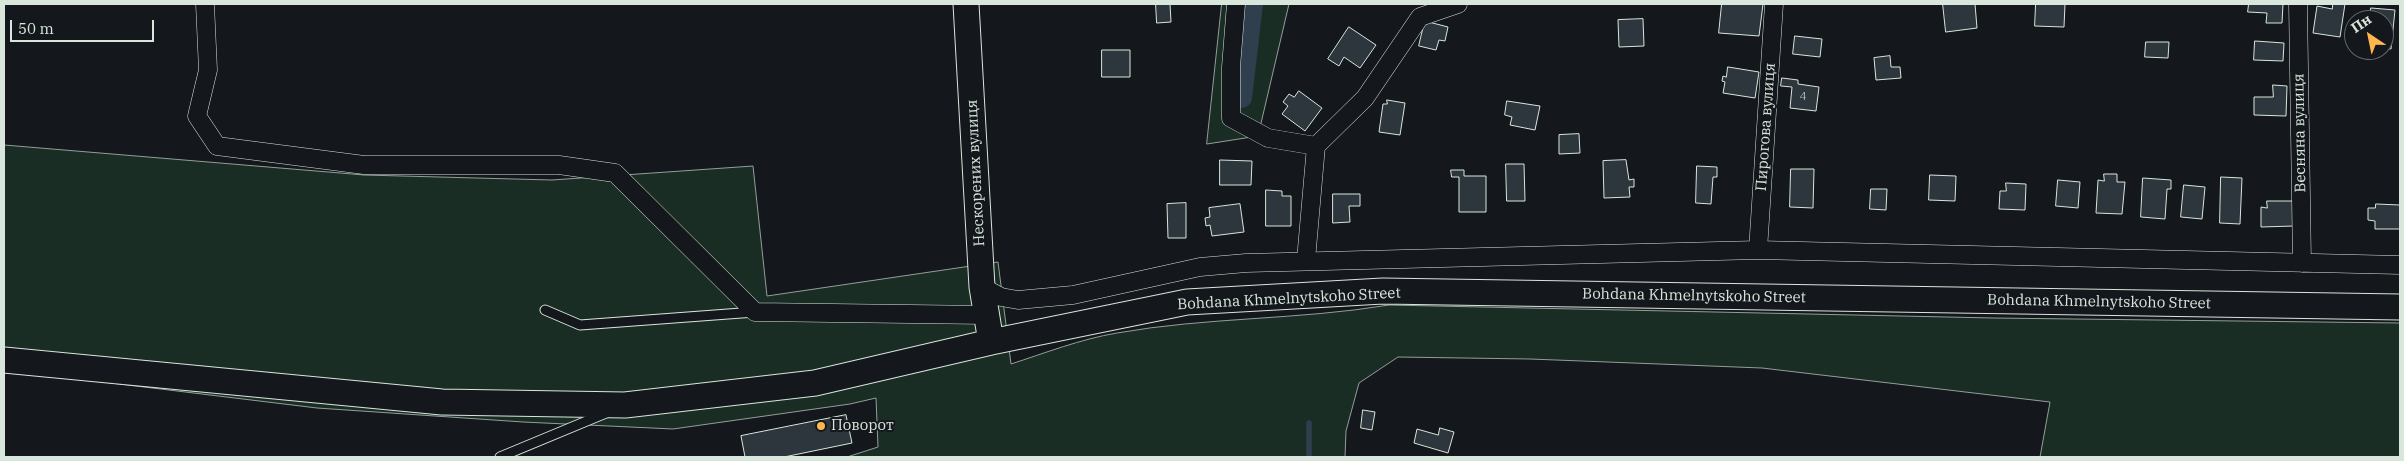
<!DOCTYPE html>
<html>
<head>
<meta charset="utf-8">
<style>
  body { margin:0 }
  #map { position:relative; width:2404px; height:461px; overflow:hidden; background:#14181c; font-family:"IBM Plex Serif",serif }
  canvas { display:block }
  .frame { position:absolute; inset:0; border:5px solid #d8e6dc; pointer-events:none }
  .north { position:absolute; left:2344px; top:10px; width:50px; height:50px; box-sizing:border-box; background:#14181c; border:1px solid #626a69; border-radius:50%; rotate:326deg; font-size:14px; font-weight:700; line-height:20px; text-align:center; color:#d8e6dc }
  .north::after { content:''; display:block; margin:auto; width:18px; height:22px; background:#ffb74d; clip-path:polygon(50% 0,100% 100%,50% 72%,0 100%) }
  .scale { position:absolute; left:10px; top:20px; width:144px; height:22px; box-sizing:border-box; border:2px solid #d8e6dc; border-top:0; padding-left:6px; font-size:15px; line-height:18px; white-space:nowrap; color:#d8e6dc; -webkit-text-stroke:4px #14181c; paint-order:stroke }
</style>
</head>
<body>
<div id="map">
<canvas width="2404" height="461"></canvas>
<div class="frame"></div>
<div class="north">Пн</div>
<div class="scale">50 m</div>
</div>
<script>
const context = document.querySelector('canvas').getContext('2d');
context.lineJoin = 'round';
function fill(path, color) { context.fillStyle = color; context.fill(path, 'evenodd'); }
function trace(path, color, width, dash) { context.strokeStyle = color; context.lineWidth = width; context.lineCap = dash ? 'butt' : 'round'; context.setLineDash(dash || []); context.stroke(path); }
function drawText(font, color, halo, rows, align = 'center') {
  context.font = font + ' "IBM Plex Serif",serif'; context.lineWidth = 4; context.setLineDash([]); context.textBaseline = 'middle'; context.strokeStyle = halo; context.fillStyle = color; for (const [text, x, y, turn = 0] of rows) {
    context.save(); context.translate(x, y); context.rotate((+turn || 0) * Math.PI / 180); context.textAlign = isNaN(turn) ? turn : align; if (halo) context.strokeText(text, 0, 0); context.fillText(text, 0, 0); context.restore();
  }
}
const green = new Path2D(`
  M1222 4H1289L1258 136 1207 144Z
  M4 145 364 175 552 180 753 166 767 296 998 262 1011 364C1045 353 1081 339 1117 333 1207 317 1299 320 1389 305L1994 318 2400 323V457H2040L2050 402 1762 368 1530 359 1398 357 1359 383 1346 431 1345 457H847L878 447 876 398 850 404 673 429 523 422 317 408 4 370Z`);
fill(green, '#1a2d24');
trace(green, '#939e99', 1);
trace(new Path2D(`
  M1309 423V457`), '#2f3f4d', 5.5);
trace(new Path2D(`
  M1242 98 1253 4`), '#2f3f4d', 20);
const building = new Path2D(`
  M1156 4H1170L1171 22 1157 23Z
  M1722 4H1763L1759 36 1719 33Z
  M1943 4H1975L1977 28 1946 32Z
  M2036 4H2065L2064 27 2035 26Z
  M2249 4H2283L2282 23H2266L2267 13 2248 12Z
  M2333 4H2345L2340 37 2313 33 2317 6 2332 9Z
  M2371 8 2395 10 2391 49 2384 48V20H2370Z
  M1643 19 1644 46 1619 47 1618 20Z
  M1425 21 1448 27 1445 41 1439 40 1436 50 1419 46Z
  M1349 27 1376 45 1360 68 1344 57 1339 66 1328 59Z
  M1795 36 1822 39 1820 57 1793 54Z
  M2255 41 2284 43 2283 61 2254 60Z
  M2146 42H2169L2168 58 2145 57Z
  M1102 50H1130V77H1102Z
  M1890 56 1891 67H1900L1901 78 1876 80 1874 58Z
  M1728 67 1759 72 1755 98 1723 93 1725 82 1722 81 1723 76 1726 77Z
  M1782 78 1798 80V84L1819 87 1816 111 1790 108 1792 87 1781 86Z
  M2273 85 2287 86 2286 116 2254 115V97H2273Z
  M1299 91 1322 108 1305 131 1282 114 1288 106 1283 102 1289 94 1294 97Z
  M1387 100 1405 103 1400 135 1379 132 1383 104H1387Z
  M1507 101 1540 106 1535 130 1510 125 1512 117 1505 115Z
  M1579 134 1580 153 1559 154V135Z
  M1220 160 1252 161 1251 185H1220Z
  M1626 160 1629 180 1634 179V187H1629L1630 197 1604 198 1603 161Z
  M1506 164H1524L1525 201H1507Z
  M1697 166 1717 167V177H1713L1711 204 1696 203Z
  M1791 169H1814L1813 208 1790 207Z
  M1451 170H1464V176H1486V212H1459V177H1452Z
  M2104 174H2117V182H2125L2122 214 2096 213 2098 180 2104 181Z
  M1930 175 1956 176 1955 201 1929 200Z
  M2221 177 2242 178 2240 224 2220 223Z
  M2143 178 2171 180V189H2167L2165 219 2141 217Z
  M2058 180 2080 182 2078 208 2056 206Z
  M2006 183 2026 184 2025 210 1999 209 2000 191H2006Z
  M2184 185 2205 187 2202 219 2181 217Z
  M1871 189H1887L1886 210 1870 209Z
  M1266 190 1282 191V196H1291V226H1266Z
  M1333 194H1360V206H1349L1350 222 1333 223Z
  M2267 201H2294V226L2261 227V207L2267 208Z
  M1186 203V238H1168L1167 204Z
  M1240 204 1244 232 1212 236 1210 225 1206 226 1205 218 1210 217 1209 208Z
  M2376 204 2400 205V229H2375V221L2368 220V208H2375Z
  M1363 410 1375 412 1372 430 1361 428Z
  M846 415 852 443 784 457H745L741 436Z
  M1440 428 1454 432 1448 453 1414 443 1417 429 1438 435Z`);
fill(building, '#2c363c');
trace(building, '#d8e6dc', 1);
const lane = new Path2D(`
  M545 310 580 325 755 312
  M500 457 606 413`);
const street = new Path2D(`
  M205 4 208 70 197 116 217 146 364 165H559L615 173 755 312 987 315
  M1236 4 1231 67V118L1268 138 1316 146
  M2298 4 2302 263
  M1316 146 1365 98 1420 17 1458 4
  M1758 250 1774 4
  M1306 260 1316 146
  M982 287 1001 297 1018 300 1073 295 1200 267 1246 263 1758 250 2400 265`);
const secondary = new Path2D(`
  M966 4 982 287 991 342
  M4 360 442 402 625 405 815 383 991 342 1187 302 1383 291 2400 307`);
trace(lane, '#d8e6dc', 11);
trace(street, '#d8e6dc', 19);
trace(secondary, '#d8e6dc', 27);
trace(lane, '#14181c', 9);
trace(street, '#14181c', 18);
trace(secondary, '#14181c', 25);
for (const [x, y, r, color] of [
  [821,426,5,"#ffb74d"]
]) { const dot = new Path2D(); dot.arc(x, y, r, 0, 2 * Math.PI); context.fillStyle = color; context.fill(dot); trace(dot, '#14181c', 2); }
drawText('12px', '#adbab4', null, [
  ["4",1803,97]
]);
drawText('15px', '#d8e6dc', '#14181c', [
  ["Пирогова вулиця",1766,127,-86],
  ["Весняна вулиця",2300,133,-91],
  ["Нескорених вулиця",976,173,-93],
  ["Bohdana Khmelnytskoho Street",1694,296,1],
  ["Bohdana Khmelnytskoho Street",1289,299,-3],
  ["Bohdana Khmelnytskoho Street",2099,302,1]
]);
drawText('15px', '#d8e6dc', '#14181c', [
  ["Поворот",831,426]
], 'left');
</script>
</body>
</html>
